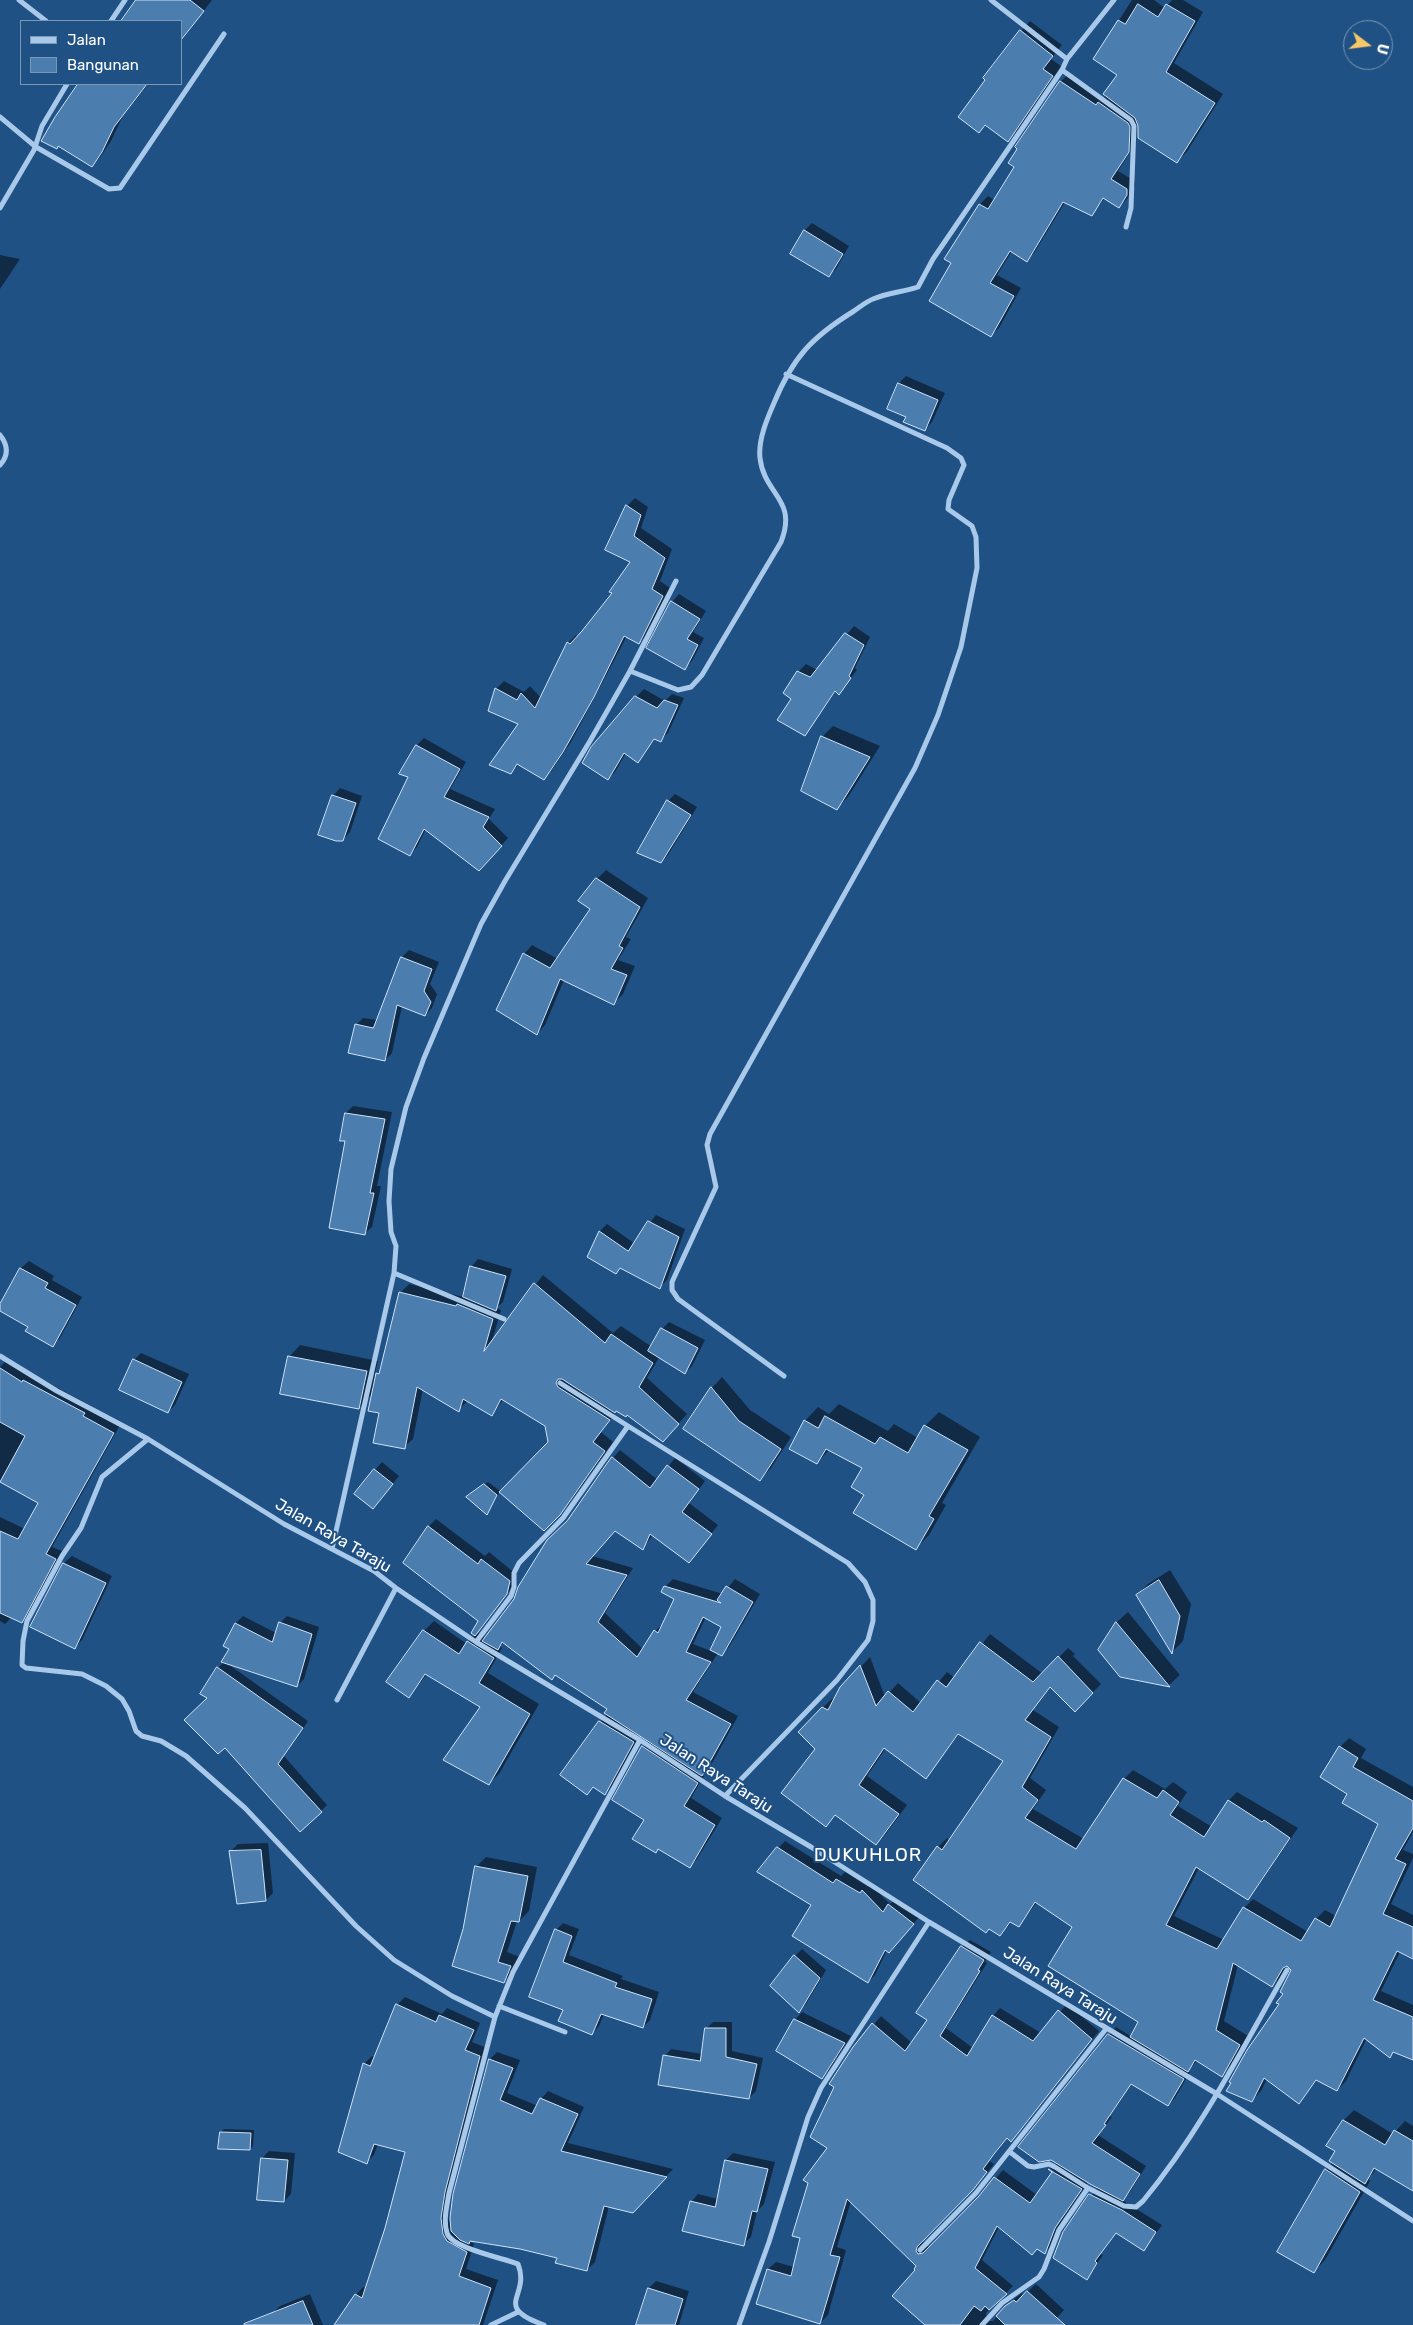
<!DOCTYPE html>
<html>
<head>
<meta charset="utf-8">
<style>
  body { margin:0 }
  #map { position:relative; width:1413px; height:2325px; overflow:hidden; background:#205185; font-family:Rubik,sans-serif }
  canvas { display:block }
  .legend { position:absolute; left:20px; top:20px; width:162px; height:65px; box-sizing:border-box; background:#205185; border:1px solid #7997b6; margin:0; padding:6px 9px; list-style:none; font-size:15px; color:#fff }
  .legend li { display:flex; align-items:center; gap:10px; height:25px }
  .legend b { width:25px; border:1px solid #7997b6 }
  .north { position:absolute; left:1343px; top:20px; width:50px; height:50px; box-sizing:border-box; background:#205185; border:1px solid #7997b6; border-radius:50%; rotate:105deg; font-size:14px; font-weight:700; line-height:20px; text-align:center; color:#fff }
  .north::after { content:''; display:block; margin:auto; width:18px; height:22px; background:#f7c768; clip-path:polygon(50% 0,100% 100%,50% 72%,0 100%) }
</style>
</head>
<body>
<div id="map">
<canvas width="1413" height="2325"></canvas>
<ul class="legend">
<li><b style="height:6px;background:#a8c9e9"></b>Jalan</li>
<li><b style="height:14px;background:#4c7daf"></b>Bangunan</li>
</ul>
<div class="north">U</div>
</div>
<script>
const context = document.querySelector('canvas').getContext('2d');
context.lineJoin = 'round';
function fill(path, color) { context.fillStyle = color; context.fill(path, 'evenodd'); }
function trace(path, color, width, dash) { context.strokeStyle = color; context.lineWidth = width; context.lineCap = dash ? 'butt' : 'round'; context.setLineDash(dash || []); context.stroke(path); }
function drawText(font, color, halo, rows, align = 'center') {
  context.font = font + ' Rubik,sans-serif'; context.lineWidth = 4; context.setLineDash([]); context.textBaseline = 'middle'; context.strokeStyle = halo; context.fillStyle = color; for (const [text, x, y, turn = 0] of rows) {
    context.save(); context.translate(x, y); context.rotate((+turn || 0) * Math.PI / 180); context.textAlign = isNaN(turn) ? turn : align; if (halo) context.strokeText(text, 0, 0); context.fillText(text, 0, 0); context.restore();
  }
}
fill(new Path2D(`
  M137 0H212L181 41V21H122Z
  M1132 0H1154L1165 8 1172 0H1183L1203 12 1174 63 1223 94 1186 153 1177 161 1140 125 1137 120 1136 143 1118 171 1135 181V186L1127 199 1119 207 1105 198 1092 214 1065 202 1034 253 1026 260 1012 251 997 275 1021 288 999 328 991 335 953 262 946 258 980 204 988 196 994 200 1015 166 1019 149 1016 147 1061 81 1069 74 1104 97 1106 95 1118 75 1094 59Z
  M1030 21 1062 45 1051 59 1061 66 1017 131 1007 140 986 124 979 131 1021 31Z
  M79 84H148L123 116 111 141 101 156 92 166 56 117Z
  M812 223 849 246 836 269 828 276 792 253 805 230Z
  M0 255 20 259 0 289Z
  M906 376 945 393 932 422 925 430 908 416 899 383Z
  M635 498 648 507 641 528 672 549 660 581 670 588 647 635 639 643 627 636 571 742 552 770 544 778 519 764 511 773 520 723 496 689 504 681 524 692 530 686 541 698 568 643 576 635 578 637 613 593 632 562 627 506Z
  M679 594 706 611 693 632 704 638 692 661 685 668 672 602Z
  M854 626 870 637 855 668 857 670 839 693 836 691 805 734 798 672 806 664 817 670Z
  M644 689 665 701 672 694 684 698 668 733 660 740 656 738 638 761 626 753 615 772 608 779 636 697Z
  M833 726 880 746 848 797 837 808 822 737Z
  M424 738 466 762 450 789 495 809 489 819 508 838 486 862 426 829 417 847 410 855V776L401 773 417 745Z
  M340 788 362 796 350 832 343 840 333 796Z
  M675 794 697 807 668 855 661 862 668 801Z
  M606 870 648 898 626 937 631 939 618 960 635 966 623 994 614 1003 564 980 545 1025 537 1034 524 954 532 945 558 959 592 909 597 879Z
  M409 950 439 962 430 984 437 994 432 1008 425 1015 402 1006 392 1053 385 1060 356 1025 363 1018 377 1020 402 957Z
  M353 1106 392 1112 377 1186H381L372 1227 364 1234 346 1140V1113Z
  M656 1215 685 1229 667 1280 660 1287 621 1267 616 1273 588 1256 600 1231 607 1224 634 1243Z
  M478 1259 512 1269 503 1302 496 1308 501 1310 492 1341 543 1275 613 1333 621 1326 652 1347 662 1329 669 1322 705 1340 692 1366 685 1373 660 1356 647 1378 687 1414 671 1432 618 1410 601 1432 613 1442 568 1505 544 1530 550 1443 546 1425 504 1399 491 1415 468 1401 458 1410 423 1389 413 1439 404 1447 380 1412 373 1393 359 1408 289 1357 300 1345 378 1361 374 1377 382 1369 400 1293 409 1284 464 1297 471 1267Z
  M29 1261 54 1276 52 1280 82 1297 60 1338 53 1345 29 1326 0 1310 21 1268Z
  M141 1353 189 1374 175 1405 168 1412 134 1360Z
  M7 1360 91 1406 90 1408 120 1425 52 1547 62 1551 29 1615 22 1622 12 1617 5 1624 0 1621V1517L25 1529 39 1503 0 1480V1367Z
  M722 1377 750 1410 791 1437 771 1468 760 1479 712 1388Z
  M839 1404 888 1431 894 1424 918 1438 925 1426 939 1412 980 1437 942 1503 946 1505 929 1535 916 1548 865 1494 863 1468 830 1449 817 1463 805 1421 818 1407 829 1414Z
  M620 1450 658 1480 675 1458 705 1481 689 1503 718 1525 689 1562 653 1535 643 1548 615 1530 592 1556 633 1568 605 1613 643 1649 655 1631 663 1624 675 1599 665 1587 673 1579 723 1594 735 1579 760 1594 729 1647 722 1654 718 1653 693 1692 738 1716 710 1767 702 1774 704 1776 691 1798 722 1818 697 1859 690 1866 659 1848 655 1852 645 1819 643 1747 649 1741 640 1735 612 1786 605 1793 594 1787 587 1793 561 1775 607 1714 609 1709 556 1674 552 1678 504 1642 500 1646 502 1648 488 1673 539 1704 499 1774 489 1783 482 1706 427 1674 409 1697 424 1631 434 1621 467 1644 475 1634 480 1621 405 1563 429 1526 436 1519 485 1556 489 1552 516 1574 514 1585 477 1632 486 1638 516 1599 613 1458ZM706 1617 722 1627 711 1651 693 1644Z
  M382 1462 399 1476 373 1508 375 1470Z
  M488 1482 500 1491 487 1513 471 1494Z
  M72 1556 112 1576 82 1640 75 1648 32 1627 64 1563Z
  M1170 1570 1191 1604 1183 1641 1172 1652 1137 1595 1148 1584Z
  M1128 1612 1180 1675 1169 1685 1120 1676 1099 1650 1117 1622Z
  M243 1616 276 1633 280 1623 287 1616 319 1627 304 1679 297 1686 228 1664 308 1721 284 1756 327 1805 321 1811 209 1698 218 1668 224 1662 230 1649 225 1646 236 1623Z
  M990 1634 1043 1674 1068 1648 1075 1654 1073 1656 1101 1684 1075 1710 1051 1686 1033 1710 1059 1727 1030 1778 1046 1790 1033 1809 1084 1839 1124 1779 1133 1770 1165 1789 1173 1782 1187 1792 1178 1806 1212 1827 1228 1801 1237 1792 1298 1828 1256 1889 1247 1898 1199 1868 1174 1916 1224 1940 1244 1908 1253 1899 1308 1932 1316 1919 1325 1910 1336 1916 1380 1824 1348 1794 1340 1747 1349 1738 1366 1749 1361 1758 1413 1787V1832L1403 1850 1413 1854V1858L1391 1904 1413 1915V1949L1400 1952 1381 1991 1413 2005V2058L1395 2051 1390 2056 1367 2038 1346 2081 1337 2090 1317 2080 1299 2102 1267 2079 1261 2091 1252 2100 1293 1970 1288 1965 1281 1977 1272 1986 1238 1965 1224 2021 1248 2036 1230 2066 1222 2075 1198 2060 1188 2070 1190 2072 1175 2098 1168 2105 1132 2083 1110 2116 1112 2117 1098 2135 1146 2166 1130 2192 1122 2200 1162 2225 1144 2250 1117 2232 1100 2254 1103 2255 1087 2278 1064 2233 1098 2187 1088 2182 1063 2219 1052 2245 1045 2252 999 2227 982 2260 1013 2286 986 2313 987 2321H993L1014 2299 1022 2293 1024 2295 1036 2284 1064 2310 1050 2325H926L918 2266 851 2201 837 2247 846 2250 828 2315 820 2323 757 2303 768 2269 776 2262 794 2267 829 2148 854 2048 881 2016 912 2043 929 2020 962 1947 970 1940 991 1952 985 1962 987 1963 946 2028 973 2048 993 2016 1000 2008 1041 2033 1067 2004 1099 2031 1019 2132 1011 2140 1008 2137 1002 2145 989 2161 994 2164 980 2181 923 2241 926 2247 932 2246 980 2197 1003 2170 1037 2195 1054 2171 1050 2168 1057 2162 1109 2035 1116 2027 1132 2037 1140 2022 1074 1927 1037 1902 1019 1926 1012 1922 1000 1935 938 1847 947 1838 950 1841 1005 1760 960 1733 926 1777 886 1748 867 1776 907 1805 885 1835 876 1844 836 1814 826 1825 816 1749 822 1708 832 1699 835 1700 841 1688 870 1657 885 1697 898 1683 921 1703 947 1672 955 1678Z
  M785 1841 841 1876 845 1872 867 1886 870 1884 890 1904 896 1898 920 1916 896 1944 887 1950 875 1975 868 1982 813 1905 778 1848Z
  M268 1843 273 1893 266 1900 231 1851 238 1844Z
  M486 1857 537 1867 529 1911 519 1921H517L507 1952 520 1957 513 1972 504 1981 464 1930 476 1867Z
  M563 1923 579 1929 569 1955 623 1976 621 1979 659 1992 650 2020 643 2027 604 2014 599 2026 592 2034 565 2009 556 1930Z
  M802 1949 826 1970 806 2004 799 2011 795 1956Z
  M405 1997 442 2014 447 2008 480 2023 472 2042 487 2048 452 2183 448 2215 450 2225 490 2059 497 2052 520 2060 507 2093 538 2106 541 2099 548 2091 584 2107 568 2143 673 2169 641 2204 609 2206 595 2262 587 2270 558 2257 520 2248 472 2240 470 2242 474 2244 466 2269 498 2280 483 2325H336L356 2295 363 2287 366 2289 387 2228 407 2151 378 2144 374 2155 366 2163 364 2064 372 2056 375 2057 397 2005Z
  M802 2012 851 2036 829 2070 821 2078 795 2020Z
  M713 2022H732V2051L763 2058 756 2091 749 2098 665 2056 671 2049 702 2054 706 2029Z
  M1354 2110 1393 2134 1405 2121 1413 2126V2189L1377 2168 1368 2179 1370 2181 1325 2260 1314 2271 1326 2170 1333 2162 1344 2120Z
  M224 2129 254 2130 253 2146 250 2149 221 2132Z
  M269 2151 295 2153 291 2194 284 2201 262 2158Z
  M733 2153 775 2162 764 2204 757 2211 751 2237 743 2244 691 2202 698 2194 718 2199 726 2160Z
  M656 2281 689 2291 679 2325H637L649 2288Z
  M310 2294 323 2325H277L272 2314 280 2306Z`), '#0007');
const building = new Path2D(`
  M136 0H190L204 11 181 40V21H121Z
  M1138 4 1158 17 1166 4 1195 21 1166 72 1215 103 1177 163 1138 138V126L1135 118 1103 94 1117 75 1093 59 1118 20 1125 24Z
  M1020 30 1053 56 1043 69 1053 76 1008 142 985 125 979 133 958 117 985 80 983 78Z
  M1060 81 1096 105 1098 102 1128 123 1130 127 1129 152 1111 179 1127 189V195L1119 208 1103 198 1092 216 1063 202 1027 262 1010 251 990 283 1014 296 991 337 929 301 951 263 944 259 979 204 988 209 1014 167 1008 163 1017 149 1015 147Z
  M78 84H147L114 127 102 152 92 167 58 146 57 149 41 141 55 117Z
  M804 230 843 254 829 277 790 254Z
  M898 383 938 400 925 431 903 422 906 417 887 409Z
  M626 505 641 515 634 536 665 558 652 589 663 596 639 644 624 636 594 697 563 752 544 780 517 764 511 774 489 765 518 724 488 711 495 688 517 700 521 693 535 708 567 642 570 644 582 631 612 593 609 592 630 562 605 550Z
  M671 601 700 619 687 639 698 645 685 670 646 648Z
  M845 633 864 645 849 676 851 678 839 695 835 691 805 736 777 720 791 699 783 693 797 671 810 677Z
  M635 696 657 708 664 700 678 705 661 742 654 739 638 763 624 753 608 780 582 763 591 747Z
  M821 736 870 757 837 810 801 791Z
  M416 745 460 769 444 797 489 817 483 827 502 846 479 871 424 829 410 856 378 839 408 777 399 774Z
  M332 795 356 803 343 841H336L318 835Z
  M667 800 691 815 661 863 637 853Z
  M596 878 640 907 619 946 623 948 611 969 627 975 614 1005 560 979 537 1035 496 1010 523 953 550 968 590 909 578 901Z
  M401 957 432 969 424 991 431 1002 425 1016 397 1005 385 1061 348 1053 355 1024 373 1028Z
  M345 1113 385 1119 370 1193H374L365 1235 329 1228 345 1141H340Z
  M648 1221 679 1237 660 1289 620 1268 616 1274 587 1257 599 1231 628 1251Z
  M470 1266 506 1276 496 1311 463 1297Z
  M20 1268 48 1283 45 1288 76 1305 53 1347 25 1331 28 1327 0 1311V1304Z
  M534 1283 605 1343 611 1334 653 1363 639 1387 679 1424 663 1442 627 1415 626 1417 616 1411 615 1413 562 1379H558L556 1383 558 1387 610 1420 593 1442 605 1451 560 1515 544 1531 499 1492 548 1442 545 1426 501 1399 492 1416 463 1399 459 1412 417 1387 405 1449 373 1443 379 1413 368 1411 376 1373 379 1374 399 1292 456 1306 457 1304 493 1319 484 1351Z
  M661 1328 698 1348 685 1374 648 1351Z
  M288 1356 367 1371 359 1409 280 1394Z
  M133 1359 182 1382 168 1413 119 1390Z
  M0 1368 22 1382 23 1380 85 1413 83 1416 114 1433 46 1554 56 1559 22 1623 0 1613V1531L18 1539 38 1503 0 1482 25 1436 0 1422Z
  M711 1387 739 1421 781 1449 760 1481 683 1429Z
  M825 1416 875 1444 880 1437 908 1453 924 1425 968 1450 929 1516 934 1519 916 1550 853 1513 864 1495 851 1487 862 1468 826 1449 817 1464 789 1449 804 1420 818 1428Z
  M612 1457 650 1488 667 1465 699 1489 682 1512 712 1534 689 1563 650 1534 643 1550 615 1531 586 1564 627 1575 598 1622 637 1657 654 1630 658 1633 674 1599 661 1592 664 1586 721 1603 717 1600 726 1586 753 1602 722 1656 710 1650 721 1627 703 1617 686 1652 711 1662 686 1700 731 1724 702 1776 604 1713 607 1709 555 1675 552 1680 502 1642 498 1650 482 1641 514 1599 518 1587 547 1540 567 1521Z
  M374 1469 393 1484 373 1509 354 1494Z
  M484 1484 497 1495 487 1515 466 1497Z
  M428 1526 478 1564 481 1559 510 1581 507 1594 475 1636 471 1633 478 1621 403 1563Z
  M63 1563 106 1583 75 1649 30 1627Z
  M1159 1580 1180 1616 1172 1654 1136 1595Z
  M279 1622 312 1634 297 1687 221 1662 229 1649 223 1646 235 1623 272 1642Z
  M1116 1622 1170 1687 1120 1677 1098 1650Z
  M423 1630 459 1654 467 1641 494 1658 479 1683 530 1714 489 1785 443 1760 480 1707 425 1674 409 1698 386 1682Z
  M980 1642 1033 1682 1058 1656 1093 1693 1075 1712 1050 1687 1025 1720 1051 1737 1022 1787 1038 1800 1025 1818 1076 1849 1123 1778 1157 1798 1163 1790 1179 1802 1170 1815 1204 1837 1228 1800 1262 1822 1264 1820 1290 1838 1248 1900 1196 1867 1166 1925 1217 1949 1243 1907 1301 1941 1315 1918 1330 1927 1378 1824 1342 1803 1347 1794 1320 1777 1339 1746 1358 1758 1353 1767 1413 1801V1828L1395 1859 1406 1864 1383 1914 1413 1927V1959L1397 1951 1373 2000 1413 2017V2060L1393 2052 1390 2058 1364 2038 1337 2091 1316 2080 1299 2104 1264 2078 1252 2102 1226 2091 1231 2083 1229 2082 1247 2050 1279 2004 1276 2003 1283 1994 1280 1992 1291 1970 1287 1966 1283 1968 1272 1987 1233 1963 1216 2030 1240 2045 1222 2077 1195 2060 1188 2072 1130 2037 1138 2022 1048 1966 1072 1927 1035 1902 1019 1927 1010 1922 1000 1936 989 1929 986 1933 913 1880 937 1846 942 1850 1003 1761 958 1734 926 1779 884 1748 859 1785 899 1814 876 1845 835 1815 826 1827 781 1793 815 1749 798 1732 822 1707 828 1710 840 1687 860 1665 876 1706 888 1691 913 1712 937 1680 946 1687Z
  M217 1667 303 1728 278 1764 322 1812 300 1832 225 1748 218 1754 184 1720 207 1698 200 1694Z
  M599 1721 634 1742 605 1795 593 1787 587 1795 560 1775Z
  M642 1746 698 1783 684 1806 715 1825 690 1868 658 1849 656 1853 632 1839 644 1820 612 1800Z
  M777 1847 833 1883 836 1879 860 1893 862 1890 883 1912 888 1904 914 1924 889 1953 885 1950 868 1983 792 1936 811 1905 757 1872Z
  M261 1850 266 1901 237 1904 229 1851Z
  M475 1866 528 1876 519 1922 511 1921 498 1962 511 1966 504 1983 452 1966 463 1929Z
  M555 1929 572 1936 563 1962 617 1983 615 1987 652 1999 643 2028 601 2014 592 2035 558 2021 563 2010 529 1997Z
  M961 1946 984 1960 978 1970 980 1971 940 2036 967 2056 992 2015 1033 2041 1058 2010 1092 2039 1011 2142 1007 2138 994 2154 983 2169 987 2172 973 2190 917 2247 916 2251 918 2254 923 2253 979 2196 994 2177 1030 2203 1052 2172 1048 2169 1082 2189 1055 2228 1045 2254 1037 2249 1032 2255 997 2226 975 2268 1007 2294 989 2310 985 2306 981 2311 974 2306 960 2325H925L892 2296 915 2270 914 2269 916 2266 847 2199 830 2255 840 2257 820 2324 756 2304 767 2269 791 2276 800 2238 792 2236 808 2183 803 2180 827 2148 810 2137 834 2087 829 2084 853 2047 872 2023 905 2051 927 2020 916 2013Z
  M794 1955 820 1978 799 2013 770 1986Z
  M396 2004 436 2022 439 2015 474 2030 465 2050 480 2056 445 2192 441 2218 443 2234 447 2241 467 2252 459 2276 491 2288 479 2325H334L355 2294 362 2298 385 2228 405 2152 374 2144 367 2164 338 2152 363 2063 370 2066Z
  M794 2019 845 2043 822 2079 776 2051Z
  M705 2028H726V2057L757 2064 749 2099 658 2085 663 2055 700 2061Z
  M1108 2034 1184 2079 1168 2106 1131 2084 1104 2124 1106 2125 1092 2143 1140 2174 1123 2201 1090 2184 1051 2160 1039 2162 1018 2147Z
  M489 2059 513 2068 500 2100 532 2114 540 2098 578 2114 561 2151 667 2177 633 2213 604 2206 587 2271 555 2263 557 2258 520 2249 470 2241 469 2244 460 2240 451 2231 450 2218 453 2194Z
  M1343 2120 1385 2145 1394 2130 1413 2141V2191L1374 2168 1365 2184 1329 2161 1335 2151 1326 2146Z
  M220 2132 251 2133 250 2150 218 2149Z
  M261 2158 288 2160 284 2202 257 2200Z
  M725 2160 768 2169 757 2212 752 2211 744 2246 682 2231 690 2201 715 2207Z
  M1325 2169 1360 2192 1314 2273 1277 2252Z
  M1089 2194 1122 2210 1156 2232 1144 2251 1116 2233 1095 2261 1097 2263 1087 2280 1053 2258 1063 2232Z
  M648 2288 683 2299 675 2325H636Z
  M1027 2291 1065 2325H1005L996 2316 1005 2306 1014 2300 1016 2302Z
  M303 2301 313 2325H244V2324Z`);
fill(building, '#4c7daf');
trace(building, '#cce2f7', 1);
trace(new Path2D(`
  M19 0 46 21
  M991 0 1067 59 1062 70
  M111 21 125 0
  M1067 59 1114 0
  M0 117 36 147 109 189 120 188 224 34
  M0 208 34 150 42 126 67 84
  M0 435C8 445 9 455 0 465
  M630 671 676 581
  M394 1273 504 1319
  M0 1356 57 1391 148 1439 284 1524 374 1571 396 1588 476 1642 640 1740 725 1796 811 1847 929 1922 1217 2094 1413 2221
  M784 1376 678 1299 672 1290V1282L716 1187 707 1145 710 1134 915 768 938 715 961 647 977 568 976 537 972 526 948 509 949 500 964 465 961 458 947 448 786 374
  M628 1426 848 1563 865 1582 873 1600V1621L868 1640 837 1680 725 1796
  M148 1439 102 1477 81 1528 62 1556 27 1621 23 1641 22 1665 26 1668 82 1674 106 1686 122 1699 129 1711 136 1731 142 1736 161 1741 186 1756 245 1808 356 1926 394 1960 452 1996 495 2017
  M332 1549 394 1273 396 1246 391 1232 389 1201 391 1169 406 1107 424 1058 481 924 505 881 590 741 630 671 678 690 691 687 702 675 781 542C798 499 764 495 760 458 758 440 767 419 774 403 793 357 812 337 854 311 860 307 867 301 873 299 887 293 903 292 918 287L933 259 1062 70 1131 120 1134 126 1131 208 1126 227
  M476 1642 511 1596 514 1587V1573L519 1563 563 1518 628 1426 560 1383
  M337 1700 396 1588
  M499 2006 565 2032
  M1010 2152 1028 2166 1034 2167 1049 2164 1055 2167 1088 2188
  M920 2250 976 2193 1106 2029
  M491 2325 518 2312
  M544 2325C491 2306 531 2297 518 2264 503 2258 451 2248 447 2233 443 2220 447 2206 449 2193L495 2017 513 1972 640 1740
  M739 2325 769 2242 808 2117 821 2088 929 1922
  M982 2325 1002 2303 1039 2277 1044 2269 1059 2230 1088 2188 1124 2206 1136 2207 1143 2201C1201 2131 1242 2049 1287 1970`), '#a8c9e9', 5);
drawText('16px', '#fff', '#205185', [
  ["Jalan Raya Taraju",333,1536,30],
  ["Jalan Raya Taraju",716,1774,33],
  ["Jalan Raya Taraju",1060,1986,32]
]);
context.letterSpacing = '1px';
drawText('19px', '#fff', '#205185', [
  ["DUKUHLOR",868,1856]
]);
context.letterSpacing = '0px';
</script>
</body>
</html>
